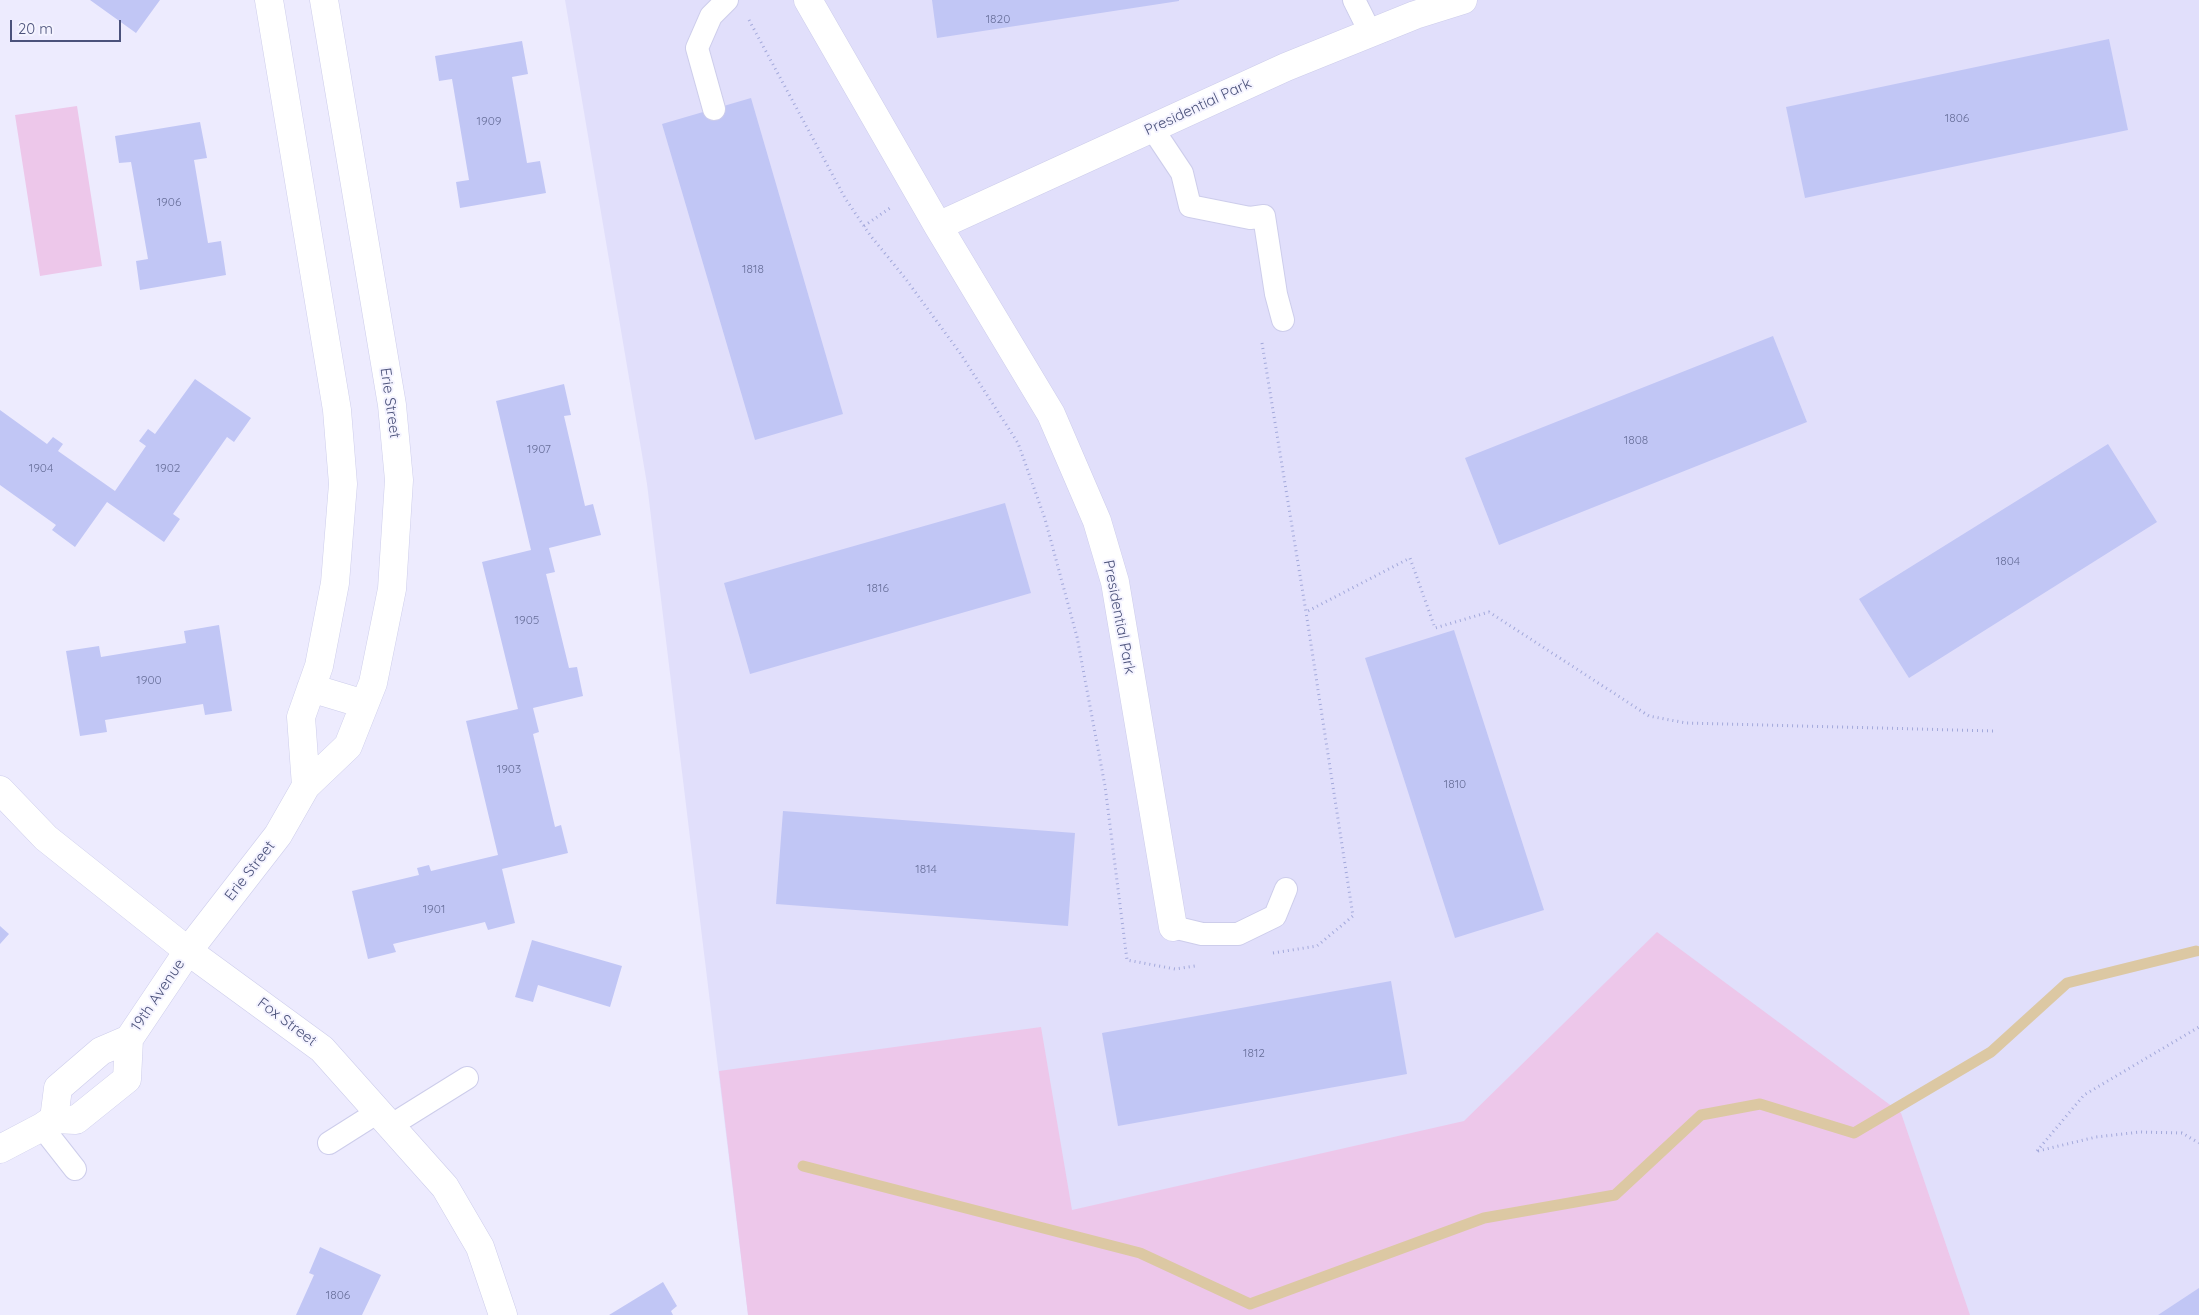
<!DOCTYPE html>
<html>
<head>
<meta charset="utf-8">
<style>
  body { margin:0 }
  #map { position:relative; width:2199px; height:1315px; overflow:hidden; background:#edebfe; font-family:Quicksand,sans-serif }
  canvas { display:block }
  .scale { position:absolute; left:10px; top:20px; width:111px; height:22px; box-sizing:border-box; border:2px solid #4b527b; border-top:0; padding-left:6px; font-size:15px; line-height:18px; white-space:nowrap; color:#4b527b; -webkit-text-stroke:4px #f4f3ff; paint-order:stroke }
</style>
</head>
<body>
<div id="map">
<canvas width="2199" height="1315"></canvas>
<div class="scale">20 m</div>
</div>
<script>
const context = document.querySelector('canvas').getContext('2d');
context.lineJoin = 'round';
function fill(path, color) { context.fillStyle = color; context.fill(path, 'evenodd'); }
function trace(path, color, width, dash) { context.strokeStyle = color; context.lineWidth = width; context.lineCap = dash ? 'butt' : 'round'; context.setLineDash(dash || []); context.stroke(path); }
function drawText(font, color, halo, rows, align = 'center') {
  context.font = font + ' Quicksand,sans-serif'; context.lineWidth = 4; context.setLineDash([]); context.textBaseline = 'middle'; context.strokeStyle = halo; context.fillStyle = color; for (const [text, x, y, turn = 0] of rows) {
    context.save(); context.translate(x, y); context.rotate((+turn || 0) * Math.PI / 180); context.textAlign = isNaN(turn) ? turn : align; if (halo) context.strokeText(text, 0, 0); context.fillText(text, 0, 0); context.restore();
  }
}
fill(new Path2D(`
  M565 0H2199V1315H748L647 484Z`), '#e1dffb');
fill(new Path2D(`
  M77 106 102 266 40 276 15 115Z
  M1657 932 1901 1113 1970 1315H748L719 1071 1041 1027 1072 1210 1464 1121Z`), '#edc7ea');
trace(new Path2D(`
  M803 1166 1140 1253 1250 1304 1484 1218 1615 1195 1701 1115 1760 1104 1854 1133 1991 1052 2067 983 2196 951`), '#dcc8a3', 11);
fill(new Path2D(`
  M90 0H160L136 33Z
  M932 0H1179V1L937 38Z
  M2109 39 2128 130 1805 198 1786 107Z
  M522 41 528 74 512 77 527 163 540 161 546 193 460 208 456 182 469 180 452 79 439 81 435 56Z
  M751 98 843 414 755 440 662 124Z
  M200 122 207 158 194 160 208 243 221 241 226 275 140 290 136 261 148 259 131 162 119 163 115 136Z
  M1773 336 1807 422 1499 545 1465 458Z
  M195 379 251 418 234 442 227 437 173 514 180 519 164 542 107 502 75 547 52 530 56 525 0 485V410L47 444 53 437 63 444 58 451 115 491 146 446 139 441 148 429 155 434Z
  M564 384 571 415 564 416 585 506 593 504 601 535 549 548 555 572 546 574 569 668 577 667 583 696 533 708 539 732 533 734 555 827 561 825 568 853 502 869 515 923 488 930 485 922 393 944 396 952 368 959 352 891 419 875 417 868 429 865 431 871 498 855 466 721 518 709 482 562 531 550 496 401Z
  M2108 444 2157 522 1909 678 1859 599Z
  M1005 503 1031 593 750 674 724 583Z
  M219 625 232 711 205 715 203 704 105 720 107 732 80 736 66 651 99 646 101 657 186 643 184 631Z
  M1454 630 1544 910 1455 938 1365 658Z
  M783 811 1075 833 1068 926 776 904Z
  M0 926 9 934 0 944Z
  M532 940 622 966 610 1007 538 985 533 1002 515 997Z
  M1391 981 1407 1074 1118 1126 1102 1033Z
  M320 1247 381 1275 362 1315H296L314 1275 309 1273Z
  M663 1282 677 1306 671 1311 673 1315H609Z
  M2199 1288V1315H2158Z`), '#c1c6f5');
const lane = new Path2D(`
  M1354 0 1370 32
  M714 109 697 48 711 16 727 0
  M1152 128 1182 173 1190 206 1250 218 1264 216 1276 294 1283 320
  M1173 927 1202 934H1238L1275 916 1286 889
  M390 1126 467 1078
  M42 1127 75 1169
  M329 1143 378 1112`);
const street = new Path2D(`
  M269 0 337 410 343 484 335 583 319 666 301 717 306 786
  M808 0 938 226 1051 414 1097 521 1115 582 1173 927
  M938 226 1286 67 1415 15 1463 0
  M311 688 364 704
  M0 790 46 838 188 951 322 1049 445 1187 480 1247 503 1315
  M54 1119 58 1088 101 1051 129 1039
  M0 1149 42 1127 54 1119 76 1120 127 1079 129 1039 188 951 278 835 306 786 348 746 373 683 392 589 399 480 392 405 324 0`);
trace(lane, '#cdcdeb', 24);
trace(street, '#cdcdeb', 29);
trace(new Path2D(`
  M749 20 845 198 870 235 905 278 960 353 1018 443 1045 519 1077 637 1105 786 1127 960 1175 969 1195 966
  M864 226 890 208
  M1262 343 1306 612 1410 558 1435 628 1489 612 1649 716 1686 723 1995 731
  M1273 953 1317 946 1353 916 1306 612
  M2037 1151 2084 1095 2199 1027
  M2038 1151 2096 1137 2140 1132 2182 1133 2199 1143`), '#a3a9db', 3, [1, 4]);
trace(lane, '#fff', 22);
trace(street, '#fff', 28);
drawText('12px', '#686f9a', null, [
  ["1820",998,19],
  ["1806",1957,118],
  ["1909",489,121],
  ["1906",169,202],
  ["1818",753,269],
  ["1808",1636,440],
  ["1907",539,449],
  ["1904",41,468],
  ["1902",168,468],
  ["1804",2008,561],
  ["1816",878,588],
  ["1905",527,620],
  ["1900",149,680],
  ["1903",509,769],
  ["1810",1455,784],
  ["1814",926,869],
  ["1901",434,909],
  ["1812",1254,1053],
  ["1806",338,1295]
]);
drawText('15px', '#4b527b', '#f4f3ff', [
  ["Presidential Park",1198,107,-25],
  ["Erie Street",390,403,82],
  ["Presidential Park",1119,617,79],
  ["Erie Street",250,871,-52],
  ["19th Avenue",158,995,-56],
  ["Fox Street",287,1022,37]
]);
</script>
</body>
</html>
